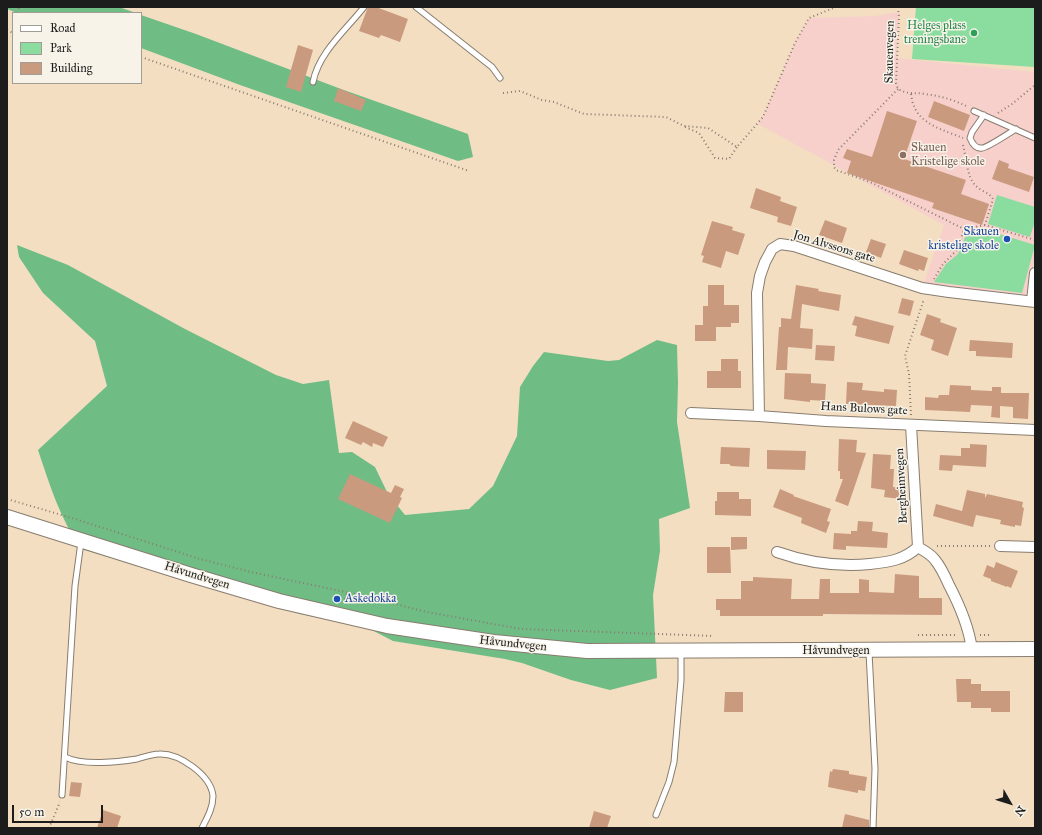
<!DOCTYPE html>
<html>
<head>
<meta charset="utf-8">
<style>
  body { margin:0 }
  #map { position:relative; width:1042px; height:835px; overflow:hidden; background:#f3dec2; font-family:"IM FELL Great Primer",serif }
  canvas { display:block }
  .frame { position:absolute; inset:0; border:8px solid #1c1c1c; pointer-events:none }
  .legend { position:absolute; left:12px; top:12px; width:130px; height:72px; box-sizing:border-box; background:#f7f3e8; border:1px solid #9f9d96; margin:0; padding:5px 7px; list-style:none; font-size:12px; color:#1c1c1c }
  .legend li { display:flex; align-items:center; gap:8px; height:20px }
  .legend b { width:20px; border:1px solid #9f9d96 }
  .north { position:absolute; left:990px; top:783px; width:40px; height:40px; -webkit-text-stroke:3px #f7f3e8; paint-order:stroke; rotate:129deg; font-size:11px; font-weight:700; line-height:16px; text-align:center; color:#1c1c1c }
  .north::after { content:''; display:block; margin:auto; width:14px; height:18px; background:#1c1c1c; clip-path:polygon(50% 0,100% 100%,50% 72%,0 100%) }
  .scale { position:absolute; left:12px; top:805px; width:91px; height:18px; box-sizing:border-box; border:2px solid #1c1c1c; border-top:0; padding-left:5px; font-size:12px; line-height:14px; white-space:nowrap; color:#1c1c1c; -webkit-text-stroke:3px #f7f3e8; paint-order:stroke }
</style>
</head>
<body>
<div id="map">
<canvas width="1042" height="835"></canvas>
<div class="frame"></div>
<ul class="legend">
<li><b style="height:5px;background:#fff"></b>Road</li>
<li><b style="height:11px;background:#8add9e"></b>Park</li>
<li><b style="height:11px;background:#ca9a7e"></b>Building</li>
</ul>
<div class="north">N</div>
<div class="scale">50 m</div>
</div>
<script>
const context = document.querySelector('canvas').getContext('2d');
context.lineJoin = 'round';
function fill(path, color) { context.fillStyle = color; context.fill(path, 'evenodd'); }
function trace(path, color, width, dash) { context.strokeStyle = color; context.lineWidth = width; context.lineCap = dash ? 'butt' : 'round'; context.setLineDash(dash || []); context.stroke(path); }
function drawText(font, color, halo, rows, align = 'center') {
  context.font = font + ' "IM FELL Great Primer",serif'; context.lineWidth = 3; context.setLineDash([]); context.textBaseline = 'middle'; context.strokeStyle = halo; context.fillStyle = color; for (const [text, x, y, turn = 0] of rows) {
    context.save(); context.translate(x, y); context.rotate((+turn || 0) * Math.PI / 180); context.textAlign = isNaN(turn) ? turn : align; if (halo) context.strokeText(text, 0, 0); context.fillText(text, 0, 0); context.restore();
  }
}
fill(new Path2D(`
  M899 12 897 58 1035 72V257L1026 295 922 288 944 225 758 124 763 117 795 43 809 18 874 16Z`), '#f7d0cb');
fill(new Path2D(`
  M916 7H1035V67L912 59Z
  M997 195 1035 207V221L1030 237 988 224Z
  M990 231 1035 245 1022 293 934 282 946 264 958 254 967 233Z`), '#8add9e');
fill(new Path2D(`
  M7 7H119L136 13H17L7 9Z
  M141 15 196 34 341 89 468 134 473 157 458 161 240 85 141 48Z
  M17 245 68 265 185 329 276 375 303 384 329 380 339 453 352 452 375 467 388 494 405 515 469 509 493 486 517 436 520 387 533 366 544 352 608 361 619 360 657 340 677 345 678 383 677 422 690 508 659 519 660 551 653 595 657 678 610 690 571 680 522 663 505 659 393 641 368 628 300 614 81 549C60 518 50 486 38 450L107 386 95 341 43 293 19 257Z`), '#6fbc85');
fill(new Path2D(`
  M368 7H376L408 19 400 42 381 35 379 38 359 31Z
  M298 45 313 50 301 92 286 87Z
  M338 88 366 100 361 111 334 101Z
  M934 101 970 115 964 131 928 117Z
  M887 111 917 121 904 159 966 180 961 194 989 204 982 225 932 208 934 203 847 173 851 161 843 158 847 149 872 157Z
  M999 160 1009 164 1008 168 1034 177 1029 192 992 179Z
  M756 188 781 197 780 201 797 207 791 226 777 222 778 217 750 208Z
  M825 220 847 228 842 243 819 235Z
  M712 221 733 227 732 230 745 234 738 255 726 251 721 268 702 262 704 256 701 255Z
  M871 239 886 244 881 258 866 252Z
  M904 250 928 258 924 271 919 269 918 271 899 264Z
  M708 285H724V305H739V323H731V327H716V341H695V325H703V306H708Z
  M796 285 819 289 818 291 841 295 839 311 802 304 800 328 813 329 812 349 788 347 787 370H776L779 327H781V318L791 319Z
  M902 298 914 301 910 316 898 313Z
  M927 314 941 319 940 322 957 328 948 356 931 350 934 340 920 335Z
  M855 316 894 326 889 344 855 336 857 326 852 325Z
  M970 340 1013 343 1012 358 976 356V351H969Z
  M816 345 835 346 834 361 815 360Z
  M721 359H738V371H741V388H707V371H721Z
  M785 373 811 374V383L826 384 825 401 810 400V402L784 399Z
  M847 382 863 383 862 390 884 392V389L897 390 896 406 846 404Z
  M950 385 971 386V390L992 391V387H1001V393H1029L1028 419 1013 418V407L1000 406V418L991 417 992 406 971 405 970 412 925 410V397L938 398 939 395H949Z
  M353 421 388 437 383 447 373 443 372 447 363 442 361 445 345 438Z
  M839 439 857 440 856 452 866 453 848 506 835 501 843 479H840V471H838Z
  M970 444 987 445 986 467 953 465 952 471 939 470 940 455 961 456V448H970Z
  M721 447 750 448 749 467 731 466 729 464H720Z
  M767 450 806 451 805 470 767 469Z
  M873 454 891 455 890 469H894L893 487 901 488 900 499 884 497 885 490 871 488Z
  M350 474 391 493 395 485 404 489 400 497 402 498 390 523 338 499Z
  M780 489 794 495 793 496 831 509 827 521 830 522 826 533 801 523 802 518 773 507Z
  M967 490 985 494V498L987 494 1023 502 1022 507 1024 508 1021 526 1015 525V527L1000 524 1001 520 976 515 973 527 933 516 936 504 962 511Z
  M717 492H739V499H751V516L715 515V501H717Z
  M858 521 873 522 872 531 888 533 887 548 846 546V550L833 549 834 533 851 534V531H857Z
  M731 537H747V549L731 550Z
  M707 547H730L731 573H707Z
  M996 562 1018 571 1011 588 1007 586V587L991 581V579L983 576 987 565 994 568Z
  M895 574 919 576V598H942V615L823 614V616H720V610H716V599H741V581H753V577L792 579 791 599H819L820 579H830V593H859V579L869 580V592L894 593Z
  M956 679H971V684H981V691H1010V712H991V708H971V702H957Z
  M725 692H743V712H724Z
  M833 769 849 771V774L867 777 865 791 858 790V793L828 787 830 771 832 772Z
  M71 782 82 783 80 797 69 796Z
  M103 810 121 816 117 828H97Z
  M594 811 611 816 607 828H589Z
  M845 814 869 820V828H842Z`), '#ca9a7e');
const lane = new Path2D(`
  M416 7 492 67 500 78
  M313 82C319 52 346 30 364 7
  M974 111 1035 138
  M984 115 972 132 970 138C972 143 976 149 982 148 987 148 1009 133 1016 129
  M869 652 875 769 873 828
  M65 757C82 766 119 762 137 759 144 757 152 754 159 754 179 753 211 775 213 796 213 808 207 818 202 828
  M62 795 75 586 81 542
  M656 815 669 782 674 762 681 680V653`);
const street = new Path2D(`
  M1032 301 1035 273
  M691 413 759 416 826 421 1035 430
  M759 416 757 293 760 276 765 262 772 249 780 244 794 246 922 288 949 292 1035 302
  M911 425 918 547C924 551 931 554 935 560 941 567 945 576 949 585 960 606 969 627 972 650
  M1000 546 1035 547
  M777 552C808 563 837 567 870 564 889 562 904 560 918 547`);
const secondary = new Path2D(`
  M7 517 191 575 279 601 387 626 494 642 587 651 1035 649`);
trace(lane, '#887d6f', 7);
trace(street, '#887d6f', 12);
trace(secondary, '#887d6f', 16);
trace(new Path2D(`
  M898 7 899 17 896 83 898 89C909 95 914 92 925 94 940 96 955 100 968 107
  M18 13 19 7
  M7 30 13 33
  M141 57 469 171
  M898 89 838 150 834 160V167L836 170 870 182 964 229
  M503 93 520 91 542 100 554 102 584 114 666 117 684 126 708 128 737 147 763 117 795 43 809 18 836 7
  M911 94C912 98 912 103 914 106 921 125 946 131 963 138
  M998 113 1012 104 1035 85
  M685 127 699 133 715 158 729 159 737 147
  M963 145C966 156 967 177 975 185 980 191 989 192 993 199L985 225
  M934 279 943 264 958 249 964 229 985 225 1035 240
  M911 415 909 374 905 356 924 299
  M7 499 72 518 200 559 251 572 369 597 427 612 521 629 714 636
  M937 546H991
  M345 599 347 593
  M918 635H958
  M980 635H992
  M49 828 60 802`), '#887d6f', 2, [1, 3]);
trace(lane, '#fff', 5);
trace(street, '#fff', 10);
trace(secondary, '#fff', 14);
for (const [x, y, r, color] of [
  [974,33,4,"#2e9e5b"],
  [903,155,4,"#8d6e63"],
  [1007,239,4,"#1a4fb4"],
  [337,599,4,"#1a4fb4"]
]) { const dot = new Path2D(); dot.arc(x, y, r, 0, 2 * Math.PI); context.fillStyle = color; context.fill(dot); trace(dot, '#f7f3e8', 1.5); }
drawText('12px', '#27864d', '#f7f3e8', [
  ["Helges plass",966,26],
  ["treningsbane",966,40]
], 'right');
drawText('12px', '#1c1c1c', '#f7f3e8', [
  ["Skauenvegen",890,52,-89],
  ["Jon Alvssons gate",834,247,17],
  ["Hans Bulows gate",864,409,3],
  ["Bergheimvegen",902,486,-93],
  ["Håvundvegen",197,576,17],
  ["Håvundvegen",513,644,6],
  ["Håvundvegen",836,651]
]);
drawText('12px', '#785e54', '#f7f3e8', [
  ["Skauen",911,148],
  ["Kristelige skole",911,162]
], 'left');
drawText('12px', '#164399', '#f7f3e8', [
  ["Skauen",999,232],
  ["kristelige skole",999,246],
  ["Askedokka",345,599,"left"]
], 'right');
</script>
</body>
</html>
